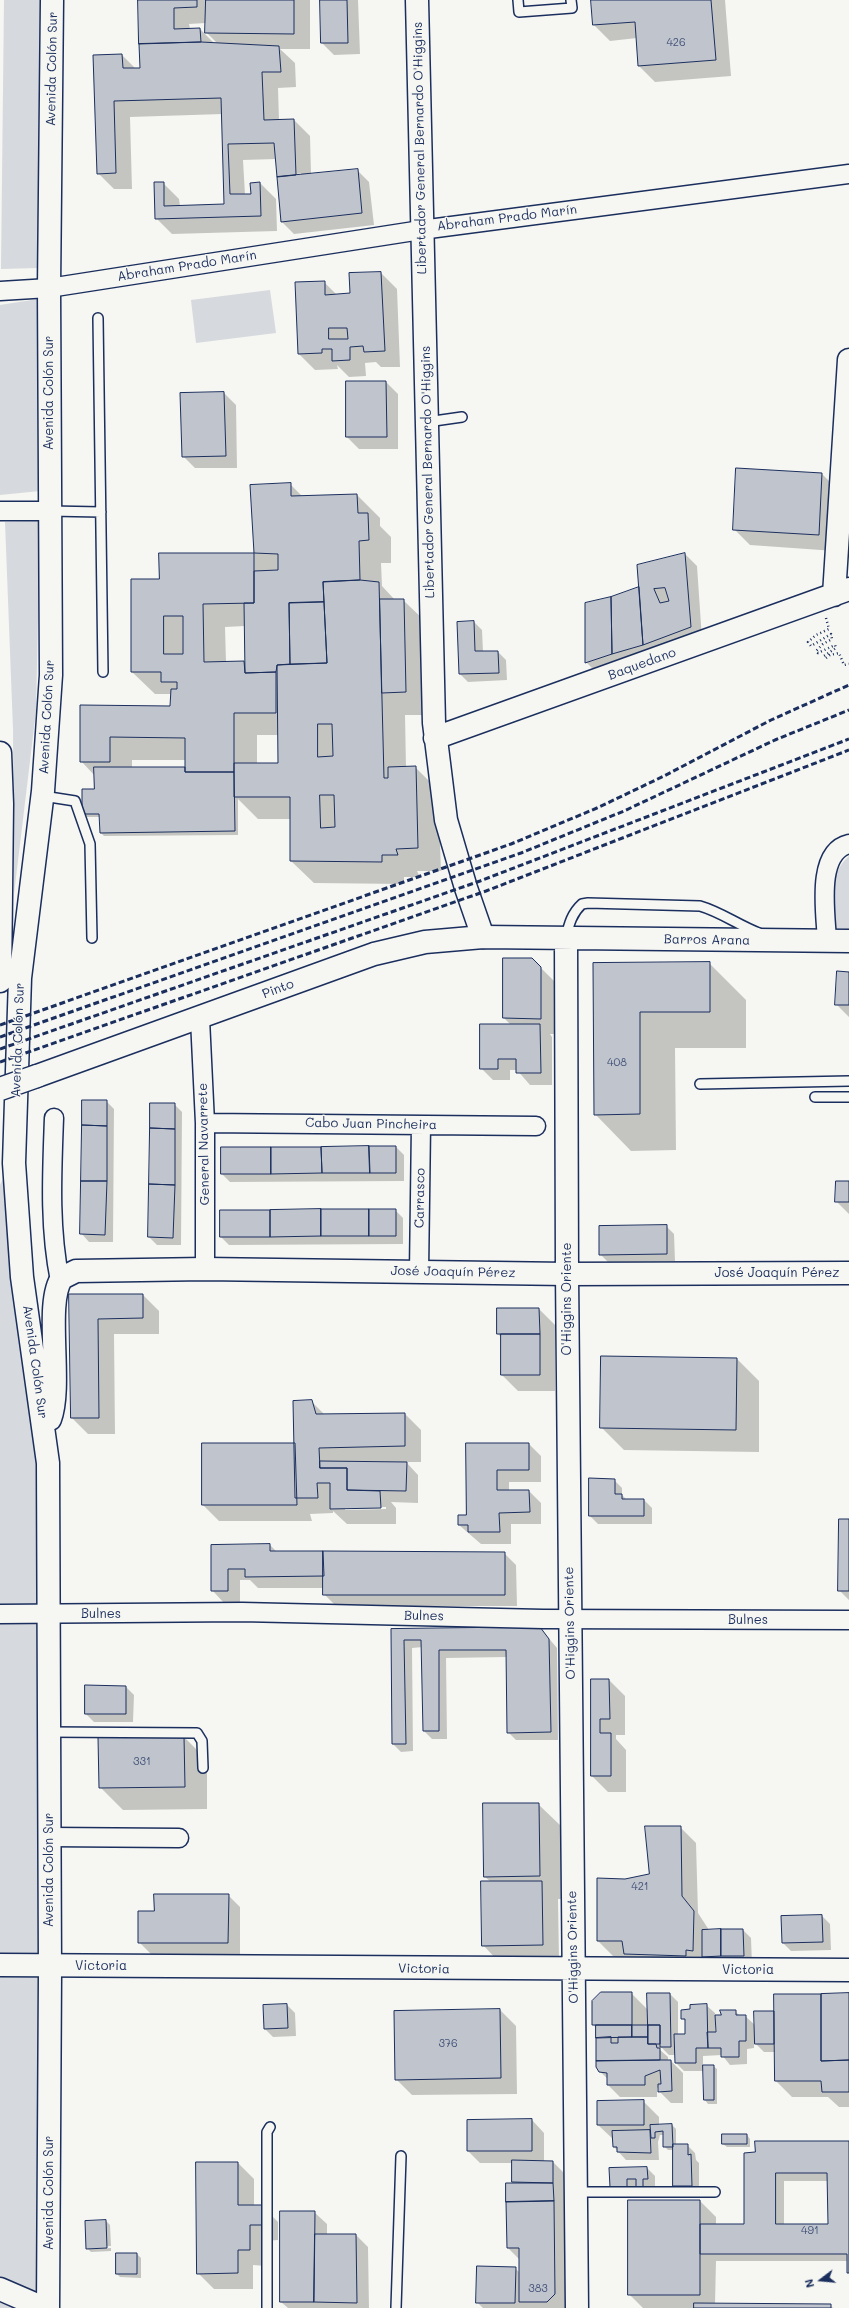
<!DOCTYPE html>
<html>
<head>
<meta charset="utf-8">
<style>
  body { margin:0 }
  #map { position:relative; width:849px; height:2308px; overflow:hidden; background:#f6f6f2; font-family:Mali,sans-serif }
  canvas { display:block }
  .north { position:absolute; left:801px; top:2260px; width:40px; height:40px; -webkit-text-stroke:3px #f6f6f2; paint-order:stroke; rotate:254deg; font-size:11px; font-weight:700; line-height:16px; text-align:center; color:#1b2f5e }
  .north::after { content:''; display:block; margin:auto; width:14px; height:18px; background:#1b2f5e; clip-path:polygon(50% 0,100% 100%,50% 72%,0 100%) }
</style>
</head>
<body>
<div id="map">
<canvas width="849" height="2308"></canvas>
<div class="north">N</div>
</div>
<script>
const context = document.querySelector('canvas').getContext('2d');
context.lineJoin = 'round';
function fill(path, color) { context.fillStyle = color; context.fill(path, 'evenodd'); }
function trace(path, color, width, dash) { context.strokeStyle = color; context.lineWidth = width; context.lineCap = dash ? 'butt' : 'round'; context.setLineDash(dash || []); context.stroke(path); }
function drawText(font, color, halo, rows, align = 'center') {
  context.font = font + ' Mali,sans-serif'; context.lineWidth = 3; context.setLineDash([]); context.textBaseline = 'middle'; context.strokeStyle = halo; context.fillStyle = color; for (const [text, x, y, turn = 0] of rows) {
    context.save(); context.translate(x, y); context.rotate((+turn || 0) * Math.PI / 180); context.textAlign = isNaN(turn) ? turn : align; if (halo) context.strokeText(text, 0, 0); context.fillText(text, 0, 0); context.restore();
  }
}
fill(new Path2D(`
  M4 0H44L38 268 1 269Z
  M270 290 276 333 196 343 191 300Z
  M38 299 40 491 0 495V305Z
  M40 521 36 711 14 894 13 729 5 522Z
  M849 856V929L836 928C834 901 827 875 849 856Z
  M4 1177 38 1454 43 2308H0V1185Z`), '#d6d9dd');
fill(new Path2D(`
  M139 0H310V49H280L295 63 296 87 278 88 279 120H294L310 136 311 174 357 170 369 182 374 225 294 234 282 222 276 159 243 160 245 195H252L260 183 276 199 277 231 172 234 156 218 163 183 179 199 180 206 225 205 223 114 130 117 132 189H114L98 173 122 55 136 69H141ZM206 23V32L218 44H215L200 29H190L189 24ZM301 173V175L291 177V175Z
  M321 0H358L360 54 334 55 322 43Z
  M592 0H725L731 76 655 82 639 66 637 38 610 41 594 25Z
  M381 273 397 289 400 367H381L376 362 365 363 366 376 349 377 337 365 338 369 315 370 299 354 324 282 337 295 351 294Z
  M386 382 398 394V449H359L347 437Z
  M224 393 236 405 237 468H195L183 456Z
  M737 469 822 474 838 490 835 551 750 545 734 529Z
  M290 484 303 497 357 495 380 518V526L391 537V563H381L382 586 395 600H403L426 622 429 715H405L406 768 415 767 438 790 441 871H417L420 877H404V884L314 883 291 861V819H258L238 799V835L104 836 100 832V817H87L83 814 95 790V776L81 761V706L171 707 172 694H155L132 672 160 580V554H255L251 486ZM245 626V662H226L225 627ZM257 735H278L279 764H257ZM132 760H186V768H132Z
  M685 554 697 566 702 639 598 674 586 662V604L640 588Z
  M474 622 482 630 483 652H498L506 660 507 680 468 682 460 674Z
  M504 959H532L557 984V1034H550L552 1037V1085H530L517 1070H510V1080H493L481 1068 511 1025 504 1018Z
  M709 963 746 1000V1048H675L676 1150 631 1151 595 1114 594 964Z
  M849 973V1017L836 1004Z
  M106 1101 114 1109 113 1242H89L81 1233Z
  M174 1104 182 1112 181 1245H157L149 1237Z
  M396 1147 404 1155V1181L230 1182 222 1174Z
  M849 1182V1214L836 1201Z
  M395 1210 403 1218V1244L229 1245 221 1237Z
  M666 1226 674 1234 675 1261 608 1262 600 1254Z
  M70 1295H143L159 1311V1334H114L115 1434H88L72 1418Z
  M539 1309 555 1325V1391H518L502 1375V1338L498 1334Z
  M737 1359 759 1381V1452L624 1450 601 1427Z
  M311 1401 325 1415 405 1414 421 1430V1462H406L418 1475V1503L391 1502 396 1508V1524H347L333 1511V1513L310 1514 312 1521H219L203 1505 296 1444ZM386 1507V1509L345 1510V1508Z
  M467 1444H529L541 1456V1482H509V1491H529L541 1503V1524H511V1544H481L459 1525V1516H467Z
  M614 1480 622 1488V1495L627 1500H644L652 1508V1524H598L590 1516Z
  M849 1520V1600L839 1590Z
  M270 1545 277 1552 504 1553 516 1565 517 1606H336L324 1594V1588H258L250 1580H240V1602L224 1603 212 1590V1546Z
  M540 1628 557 1648 558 1740H516L508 1732 507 1657 446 1658 447 1739H432L424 1731 423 1647 412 1648 413 1751 401 1752 393 1744 392 1630Z
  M592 1680H609L625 1696V1735H616V1739L626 1750V1792H608L592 1776Z
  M126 1687 134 1695 133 1722H94L86 1714Z
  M184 1737 207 1760V1809L123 1810 100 1787Z
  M538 1804 561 1826 562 1899H558L559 1961H498L483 1945 491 1882 485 1877Z
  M680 1827 696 1843 698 1913 709 1930H743L751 1938 752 1964 641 1970 628 1957H614L598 1941 625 1880 650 1874Z
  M228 1895 240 1907V1955L151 1954 139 1942 155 1912Z
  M822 1916 830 1924 831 1950 791 1951 783 1943Z
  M631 1993 648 2010 670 1994 678 2002V2035H686V2022L682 2018 691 2010 706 2005 715 2013V2016H722L735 2011 740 2016H745L755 2025 774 2012 775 2013 849 1994V2107H839L828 2097H792L776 2081V2052H764L754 2042V2048L747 2049V2064L730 2065 722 2055 703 2056V2066H713L717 2069V2104H708L705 2100 704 2071H684L676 2063V2055H669L662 2048H658L668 2057V2061H671L683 2073V2103H671L659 2091V2087L657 2088V2097H620L608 2085V2079L598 2070 597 2028 593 2025V2001ZM715 2024H717V2033H715Z
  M287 2005 295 2013 296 2036 273 2037 265 2029Z
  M500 2010 516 2026 517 2094 412 2095 396 2079Z
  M643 2101 659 2117V2126L672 2125 676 2129V2145H687L695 2153 696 2160 699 2163V2194H682L674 2186V2150H668L664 2146V2135H660L658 2142 659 2160H626L614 2147V2140L598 2125V2102Z
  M532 2120 544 2133V2162H553L569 2178 571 2308H483L477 2302 515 2268 520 2273V2260L508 2248 513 2163H480L468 2151Z
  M747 2135 750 2139V2147H727L723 2144Z
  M849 2142V2273L848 2261H716L715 2304 830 2305 833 2308H643L629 2294 700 2201 716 2217V2225H745V2154ZM784 2181H828L829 2225H784Z
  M238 2163 254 2179V2206H262L278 2222V2240L265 2241 266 2266 253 2265V2289H214L198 2273Z
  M647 2168 655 2176V2186L650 2187 651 2194H646L638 2187H634L635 2194H619L611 2186Z
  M314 2212 327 2224V2235H356L368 2247 369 2308H288L281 2302Z
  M106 2221 110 2225 111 2246 89 2247V2249L111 2248V2251L91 2252 87 2248Z
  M117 2254H137L141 2258V2278L120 2277 117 2274Z`), '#0003');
const building = new Path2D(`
  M138 0H197V7L174 8V29L200 28 201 42 139 44Z
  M206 0H294V34L205 33Z
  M320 0H347L348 43H321Z
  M591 0H711L716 60 638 66 635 22 593 25Z
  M201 42 279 46 281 72H262L264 120 294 119 296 175 277 177 274 143 228 144 230 194H251L250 183 260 182 261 216 155 219 154 182H164V206L224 204 221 98 114 101 116 173 97 174 93 55 122 54 123 68H140L139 44Z
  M358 169 362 213 281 222 277 177Z
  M381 272 385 351 364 352 363 346 350 347V360L332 361V349H322V353L298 354 295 282 325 281V295L350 293 349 273ZM329 328H347L348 339H329Z
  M346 381H386L387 437H346Z
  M224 392 226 456 182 457 180 393Z
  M736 468 822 473 819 535 733 530Z
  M291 483V496L357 494 358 513H368L369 540 359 541 360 580 323 582 324 602 289 603 290 664 277 665 276 672 245 673 244 603H254V571L278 570V554L254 553 250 485Z
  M159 553H254V603L203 604 204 662 244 661 245 673 276 672V713H234V772H185V738L110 737V762H80V705L170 706 171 689H177V682H161V672H131V579H159ZM164 616H183V654H164Z
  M685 553 691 627 643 645 637 565ZM665 588 669 601 660 603 654 589Z
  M360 580 379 582 384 778H388V767L416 766 418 848 396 849 398 855H382V862L290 861V797H234V763H278L277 665 327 663 323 582ZM318 724H332L333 756 318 757ZM320 795H334L335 827 321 828Z
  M639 587 643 645 612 654 611 597Z
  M611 597 612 654 585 663V603Z
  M380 599H404L406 692 382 693Z
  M324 602 327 663 290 664 289 603Z
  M474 621 475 651H498L499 673 459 674 457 622Z
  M94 767H185V772H234L235 831 100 833 99 814H82V789H94Z
  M503 958H532L541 967V1019L503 1018Z
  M710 962V1012H640V1114L594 1115 593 963Z
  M837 971 849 972V1005H835Z
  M480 1024H540L541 1073H516V1059H498V1069H480Z
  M82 1100H107V1126L82 1125Z
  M150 1103H175V1129L150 1128Z
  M82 1125 107 1126V1181H81Z
  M150 1128 175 1129V1185L149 1184Z
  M369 1146 370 1173H322L321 1147Z
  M369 1146H396V1173H370Z
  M221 1147H271V1174H221Z
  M271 1147H321L322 1173 271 1174Z
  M81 1181H107L105 1235 80 1234Z
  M836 1181H849V1202H835Z
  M149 1184 175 1185 173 1238 148 1237Z
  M321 1209V1236L270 1237V1210Z
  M321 1209H369V1236H321Z
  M369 1209H396V1236H369Z
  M220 1210H270V1237H220Z
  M667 1225V1254L599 1255V1226Z
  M69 1294H143V1318L98 1319 99 1418H71Z
  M497 1308H539L540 1334H497Z
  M501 1334H540V1375H501Z
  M601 1356 737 1358 736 1430 600 1428Z
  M312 1400 316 1414 405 1413V1446L319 1448 320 1468H347V1490L380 1491 381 1508 330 1509V1483H317L318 1498H295L293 1401Z
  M202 1443H295L297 1505H202Z
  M466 1443H529V1470H497V1490H529L530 1512 499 1513 500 1532H468V1525H458V1515H466Z
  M320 1461 407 1462 406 1491 347 1490V1468H320Z
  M589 1478 615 1479V1494H622V1499H644V1516H589Z
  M839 1519H849V1591H838Z
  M270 1544V1551H323L324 1576 245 1577V1569H228V1591H211V1545Z
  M323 1551 505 1552V1595H323Z
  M540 1627 549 1639 551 1732 507 1733 506 1650H439V1731H423L421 1640H404L406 1744H392L391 1629Z
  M591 1679H609L610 1719H600V1733H611V1776H591Z
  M85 1685 126 1686V1714H85Z
  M184 1736 185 1787 99 1788 98 1737Z
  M483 1803H539L540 1876 484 1877Z
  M645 1826H681L682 1896 694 1911 693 1951 686 1950V1956L624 1954 622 1941H597V1878L625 1879 649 1874Z
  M481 1881H542L543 1945 482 1946Z
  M154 1894H229L228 1943H138V1911H154Z
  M822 1915 823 1942 782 1943 781 1916Z
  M721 1929H743L744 1956H721Z
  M721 1929V1956L702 1957V1930Z
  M601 1992H632V2025H592V2001Z
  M647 1993H670L671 2047H660V2025H648Z
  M849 1993V2060L821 2061V1994Z
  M774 1994H821V2061L849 2060V2092H822L821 2081H775Z
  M287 2004 288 2028 264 2029 263 2005Z
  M707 2004 708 2048H696V2063H675L674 2034H685V2019H681V2010L690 2009V2005Z
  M500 2009 501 2078 395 2080 394 2011Z
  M720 2010H736V2015H746V2041H739V2057H721V2048H708L707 2032H716L715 2015H721Z
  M754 2011H774V2044H755Z
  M596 2025H632V2037L596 2038Z
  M632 2025H648V2037H632Z
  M648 2025H660V2044H648Z
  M611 2037V2043H618V2037H648V2044H656L657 2048H660V2060L596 2061V2038Z
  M660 2060H671L672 2091 658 2092V2084H661L660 2070 645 2076V2085H607V2073L599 2072 596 2067V2061Z
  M703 2065H714V2100H704Z
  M644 2100V2125H597V2101Z
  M532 2119V2151H467V2120Z
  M672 2124 673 2147H663V2131L655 2132V2138H651L650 2125Z
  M650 2130 651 2153 617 2152V2147H613L612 2131Z
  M722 2134H747V2144H722Z
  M755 2141H849V2273H847V2254H700V2224H744V2153L755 2152ZM776 2173H827L828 2224H776Z
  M673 2144H688V2155L691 2154 692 2186H673Z
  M512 2160 553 2161V2183L512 2182Z
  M196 2162H238V2205H262V2225H250V2250H238V2273L197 2274Z
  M647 2167 648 2179H643V2187H636V2179H627V2187H610L609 2168Z
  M506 2183H553L554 2201 506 2202Z
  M628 2200H700V2295H628Z
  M554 2201 555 2294 547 2302H519V2248H507L506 2202Z
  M280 2211H315L314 2302H280Z
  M106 2220 107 2248 86 2249 85 2221Z
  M315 2234H356L357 2303 314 2302Z
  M116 2253H137V2274H116Z
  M477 2266 516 2267 515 2303H476Z
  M694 2303 831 2304V2308H694Z`);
fill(building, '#c0c4cd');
trace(building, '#1b2f5e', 1);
const lane = new Path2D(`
  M518 0 519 12 572 8 571 0
  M98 318 103 672
  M427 422 462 417
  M50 511 101 512
  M43 796 75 801 90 844 92 938
  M566 937C569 924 572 913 582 904L588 903 700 906C721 912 738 925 759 933
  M700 1084 849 1081
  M815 1097H849
  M49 1732 197 1733 202 1741 203 1768
  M575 2192H715
  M267 2308V2132L270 2127
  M396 2308 401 2156`);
const street = new Path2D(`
  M0 291 49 288 421 230 849 174
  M0 511H49
  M827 941C826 915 815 852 849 844
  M200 1019 205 1123V1269
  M54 1118C52 1173 49 1227 60 1281
  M205 1123 536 1126
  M419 1272 421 1125
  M0 1614 242 1612 543 1619 849 1620
  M49 1837 179 1838`);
const secondary = new Path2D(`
  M417 0 434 723 446 820 466 888 483 937
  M834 595 849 360
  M435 738 849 589
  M567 1274 577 2308
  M0 1965 849 1970
  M0 2289 44 2308`);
const primary = new Path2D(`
  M0 753 2 804 0 981
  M566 938 567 1274
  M37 1076 374 954 425 942 483 937 849 941
  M50 1419C63 1385 44 1302 62 1278L76 1271 205 1269 567 1274 849 1273
  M48 2308 50 1973 48 1463 22 1277 14 1163 20 978 43 791 51 675 49 288 52 0`);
trace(lane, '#1b2f5e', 12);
trace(street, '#1b2f5e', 21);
trace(secondary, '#1b2f5e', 25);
trace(primary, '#1b2f5e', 25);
trace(new Path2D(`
  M826 618 829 629 816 635 808 642 811 646 831 634 832 639 823 644 816 651 818 653 835 645 836 648 824 656 826 658 830 655 839 653 844 665 849 664`), '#1b2f5e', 2.5, [1, 3]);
trace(lane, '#f6f6f2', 9);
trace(street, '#f6f6f2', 18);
trace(secondary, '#f6f6f2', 22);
trace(primary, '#f6f6f2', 22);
trace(new Path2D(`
  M0 1025 511 844 597 808 664 776 771 720 849 685
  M0 1037 521 853 624 811 775 740 849 710
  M0 1049 480 881 849 739
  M0 1062 486 891 849 750`), '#1b2f5e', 3, [6, 3]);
const primaryBridge = new Path2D(`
  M0 1089 37 1076`);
trace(primaryBridge, '#1b2f5e', 25, []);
trace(primaryBridge, '#f6f6f2', 22);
drawText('11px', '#44547a', null, [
  ["426",676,43],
  ["408",617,1063],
  ["331",142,1762],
  ["421",640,1887],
  ["376",448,2044],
  ["491",810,2231],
  ["383",538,2289]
]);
drawText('13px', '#1b2f5e', '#f6f6f2', [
  ["Avenida Colón Sur",52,69,-89],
  ["Libertador General Bernardo O'Higgins",420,148,-91],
  ["Abraham Prado Marín",507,218,-7],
  ["Abraham Prado Marín",187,266,-9],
  ["Avenida Colón Sur",49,393,-90],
  ["Libertador General Bernardo O'Higgins",428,472,-91],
  ["Baquedano",642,664,-20],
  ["Avenida Colón Sur",47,717,-87],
  ["Barros Arana",707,940,1],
  ["Pinto",278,989,-21],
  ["Avenida Colón Sur",18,1040,-88],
  ["Cabo Juan Pincheira",371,1124,1],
  ["General Navarrete",204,1144,-91],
  ["Carrasco",420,1198,-89],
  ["José Joaquín Pérez",453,1272,1],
  ["José Joaquín Pérez",777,1273],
  ["O'Higgins Oriente",567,1299,-90],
  ["Avenida Colón Sur",35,1362,82],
  ["Bulnes",101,1614],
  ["Bulnes",424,1616,1],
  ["Bulnes",748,1620],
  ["O'Higgins Oriente",570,1623,-91],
  ["Avenida Colón Sur",49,1870,-90],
  ["O'Higgins Oriente",573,1947,-91],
  ["Victoria",101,1966],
  ["Victoria",424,1969,1],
  ["Victoria",748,1970],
  ["Avenida Colón Sur",49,2193,-90]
]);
</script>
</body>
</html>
